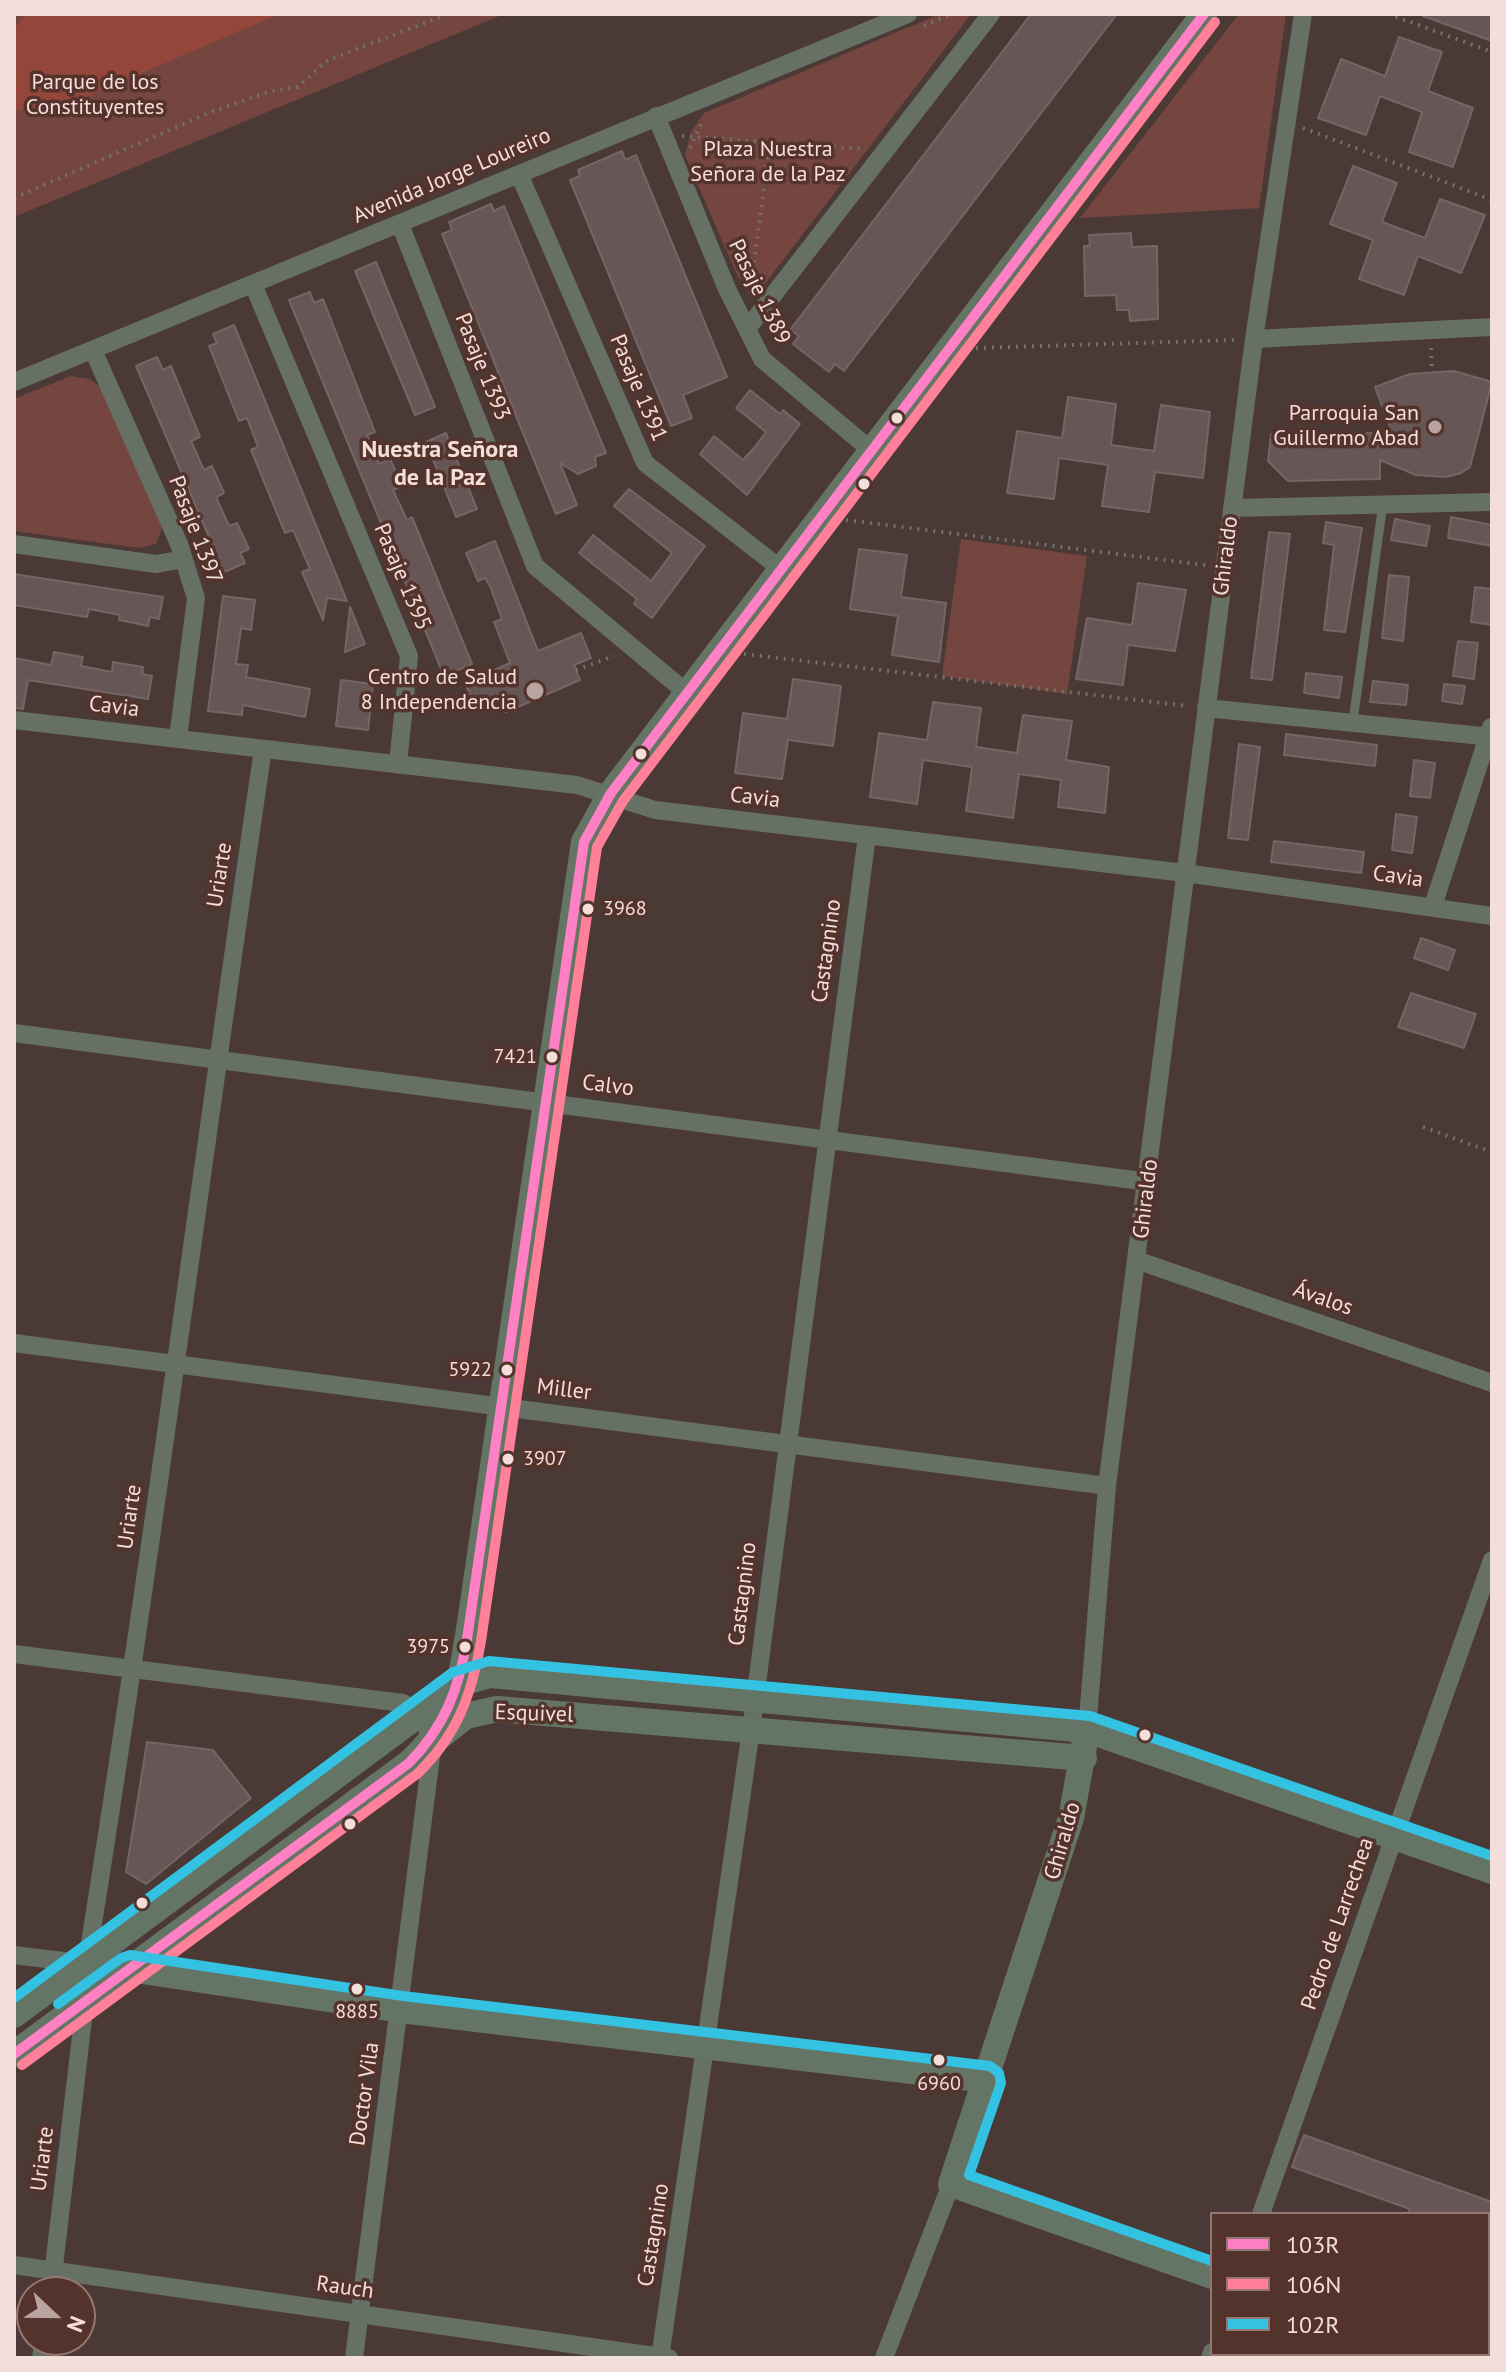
<!DOCTYPE html>
<html>
<head>
<meta charset="utf-8">
<style>
  body { margin:0 }
  #map { position:relative; width:1506px; height:2372px; overflow:hidden; background:#4b3936; font-family:"PT Sans",sans-serif }
  canvas { display:block }
  .frame { position:absolute; inset:0; border:16px solid #f4deda; pointer-events:none }
  .legend { position:absolute; left:1210px; top:2212px; width:280px; height:144px; box-sizing:border-box; background:#54332d; border:2px solid #947772; margin:0; padding:10px 14px; list-style:none; font-size:24px; color:#f4deda }
  .legend li { display:flex; align-items:center; gap:16px; height:40px }
  .legend b { width:40px; border:2px solid #947772 }
  .north { position:absolute; left:16px; top:2276px; width:80px; height:80px; box-sizing:border-box; background:#54332d; border:2px solid #947772; border-radius:50%; rotate:112deg; font-size:22px; font-weight:700; line-height:32px; text-align:center; color:#f4deda }
  .north::after { content:''; display:block; margin:auto; width:28px; height:36px; background:#b9a4a1; clip-path:polygon(50% 0,100% 100%,50% 72%,0 100%) }
</style>
</head>
<body>
<div id="map">
<canvas width="1506" height="2372"></canvas>
<div class="frame"></div>
<ul class="legend">
<li><b style="height:10px;background:#ff80c5"></b>103R</li>
<li><b style="height:10px;background:#ff8098"></b>106N</li>
<li><b style="height:10px;background:#33c2e2"></b>102R</li>
</ul>
<div class="north">N</div>
</div>
<script>
const context = document.querySelector('canvas').getContext('2d');
context.lineJoin = 'round';
function fill(path, color) { context.fillStyle = color; context.fill(path, 'evenodd'); }
function trace(path, color, width, dash) { context.strokeStyle = color; context.lineWidth = width; context.lineCap = dash ? 'butt' : 'round'; context.setLineDash(dash || []); context.stroke(path); }
function drawText(font, color, halo, rows, align = 'center') {
  context.font = font + ' "PT Sans",sans-serif'; context.lineWidth = 7; context.setLineDash([]); context.textBaseline = 'middle'; context.strokeStyle = halo; context.fillStyle = color; for (const [text, x, y, turn = 0] of rows) {
    context.save(); context.translate(x, y); context.rotate((+turn || 0) * Math.PI / 180); context.textAlign = isNaN(turn) ? turn : align; if (halo) context.strokeText(text, 0, 0); context.fillText(text, 0, 0); context.restore();
  }
}
fill(new Path2D(`
  M14 14H504L14 217Z
  M940 14H969V17L764 285 749 287 738 277 685 155 691 132 704 113Z
  M1239 14H1286L1259 208 1080 218Z
  M71 376 89 379 104 389 162 528 156 544 139 548 14 531V399Z
  M961 539 1087 556 1067 694 942 676Z`), '#75463f');
fill(new Path2D(`
  M26 14H279L74 102 14 111V29Z`), '#94463b');
const building = new Path2D(`
  M1031 14H1117L844 371 835 364 829 372 793 344 799 336 790 330Z
  M1424 14H1492V41L1423 16Z
  M1399 37 1442 52 1428 91 1473 108 1453 167 1409 152 1422 112 1380 96 1366 135 1318 118 1341 59 1385 76Z
  M622 151 625 160 636 155 727 377 683 395 692 418 671 426 570 180 580 176 578 170Z
  M1353 166 1397 183 1382 222 1425 238 1440 199 1485 215 1461 273 1418 256 1404 295 1359 279 1373 240 1330 224Z
  M491 204 494 211 504 206 606 453 595 457 596 466 578 474 560 463 577 505 556 514 442 234 452 230 449 222Z
  M1131 233 1132 247 1157 246 1158 319 1130 321 1129 310H1117L1116 295 1085 296 1084 246H1090L1089 235Z
  M376 262 435 407 415 415 355 271Z
  M310 292 314 303 323 299 375 432 367 435 379 464 390 459 402 486 393 490 407 520 412 517 472 664 444 676 289 300Z
  M234 325 347 601 327 598 323 620 302 572 310 569 297 539 293 530 285 533 251 450 258 447 247 418 239 421 209 346 217 343 213 334Z
  M157 357 163 370 171 366 200 437 191 441 204 470 212 466 224 493 216 497 229 526 237 523 249 549 240 553 245 563 224 572 136 366Z
  M1454 371 1492 382 1470 467 1461 473 1446 477 1416 475 1380 460V479L1288 481 1268 461 1271 434 1392 433 1375 387 1410 374Z
  M750 390 780 414 783 410 800 424 747 495 700 454 714 436 743 460 754 448 766 432 736 408Z
  M1068 397 1116 404 1111 445 1154 451 1161 405 1210 412 1203 478 1155 472 1149 512 1102 506 1108 465 1059 458 1054 499 1007 493 1017 431 1062 438Z
  M446 433 477 509 456 517 426 442Z
  M629 489 705 546 652 618 634 604 637 599 579 553 593 535 651 581 672 553 614 506Z
  M1451 517 1492 525V546L1448 538Z
  M1395 519 1430 526 1426 546 1391 540Z
  M1326 522 1362 528 1345 632 1324 630 1334 545 1323 543Z
  M1269 532 1290 534 1272 680 1251 678Z
  M495 541 538 651 581 633 591 658 574 665 580 680 506 712 500 697 476 708 465 683 510 663 494 622 502 619 490 586 485 578 478 581 466 553Z
  M859 549 907 555 901 597 946 603 939 662 892 655 898 616 850 609Z
  M14 574 163 597 159 619 150 617 148 626 119 620 120 615 89 609 87 617 14 605Z
  M1389 575 1409 577 1403 641 1382 638Z
  M1138 583 1186 590 1175 651 1128 645 1123 685 1076 679 1087 618 1132 625Z
  M1475 587 1492 589V625L1471 622Z
  M223 596 255 600 251 630 241 628 236 664 248 665 246 677 310 689 305 717 243 705 242 715 208 711Z
  M350 607 365 644 345 652Z
  M1458 641 1478 643 1474 679 1453 676Z
  M54 652 83 657 81 666 112 672 113 662 143 667 142 674 152 676 148 699 28 680 23 709 14 708V658L51 665Z
  M1306 673 1342 677 1339 698 1304 693Z
  M793 679 841 686 833 746 788 740 782 779 735 773 743 713 787 719Z
  M341 680 373 684 368 730 336 726Z
  M1373 681 1408 685 1406 705 1370 702Z
  M1444 684 1465 686 1462 704 1442 701Z
  M933 702 981 708 976 747 1017 753 1023 715 1072 721 1066 760 1109 767 1105 813 1058 807 1061 780 1019 774 1013 818 966 811 972 767 923 760 917 804 870 797 879 733 927 740Z
  M1286 734 1377 745 1375 766 1284 755Z
  M1239 744 1260 747 1248 840 1228 838Z
  M1414 760 1435 763 1430 798 1410 796Z
  M1396 814 1417 817 1412 853 1392 850Z
  M1274 841 1364 852 1361 873 1271 862Z
  M1421 938 1455 950 1448 970 1414 958Z
  M1411 993 1476 1014 1464 1048 1398 1027Z
  M147 1742 213 1750 251 1798 146 1884 126 1872Z
  M1304 2135 1492 2202V2214H1408L1410 2209 1292 2167Z`);
fill(building, '#665756');
trace(building, '#756565', 2);
trace(new Path2D(`
  M1388 14 1492 52
  M924 26 951 14
  M1303 128 1492 200
  M682 136 864 149
  M690 148 703 120
  M14 198 211 112 268 92 298 87 326 61 448 14
  M741 274 762 280
  M750 294 770 142
  M976 348 1235 340
  M1431 348 1432 372
  M846 520 1206 565
  M744 654 1188 706
  M576 670 614 656
  M1423 1127 1492 1152`), '#70736b', 4, [2, 6]);
trace(new Path2D(`
  M1353 721 1383 503`), '#667064', 9);
trace(new Path2D(`
  M656 116 727 289 762 359 872 451
  M519 174 645 463 781 569
  M400 224 535 566 687 693
  M253 284 409 656 398 764
  M747 329 991 14
  M1254 339 1492 327
  M93 350 179 544 196 598 178 738
  M14 382 908 14
  M1232 508 1492 502
  M14 544 156 564 184 559
  M1206 708 1492 737
  M14 720 577 785 655 810 1185 873 1492 916
  M1433 906 1491 727
  M14 1033 1149 1182
  M1139 1261 1492 1383
  M14 1343 1107 1486
  M14 1654 403 1703 420 1713 433 1741 354 2358
  M1087 1730 1107 1486 1254 339 1303 14
  M14 1955 129 1969
  M1261 2214 1492 1560
  M14 2265 669 2358
  M51 2292 85 2002 87 1961C152 1558 203 1153 263 749
  M41 2358 44 2340
  M660 2358 751 1730 867 835
  M884 2358 951 2184
  M1210 2358 1212 2352`), '#667064', 18);
trace(new Path2D(`
  M1087 1730 1071 1818 951 2184 1212 2276
  M439 1737 466 1716 497 1709 1084 1758
  M129 1969 401 2010 987 2080
  M14 2015 461 1683 490 1675 1087 1730 1492 1871
  M14 2054 409 1763C458 1718 461 1679 471 1616L584 842 611 793 1204 14
  M1433 2354 1444 2358`), '#647465', 26);
trace(new Path2D(`
  M14 2054 409 1763C445 1726 459 1689 467 1639L584 842 611 793 1204 14`), '#ff80c5', 10);
trace(new Path2D(`
  M22 2065 417 1774C457 1736 472 1694 481 1641L597 847 623 801 1215 22`), '#ff8098', 10);
trace(new Path2D(`
  M14 1998 453 1672 489 1661 1090 1716 1492 1856
  M58 2004 121 1958 130 1955 403 1996 990 2066 999 2073 1001 2083 969 2175 1212 2261`), '#33c2e2', 10);
for (const [x, y, r, color] of [
  [897,418,7,"#f4deda"],
  [1435,427,8,"#b9a4a1"],
  [864,484,7,"#f4deda"],
  [535,691,10,"#b9a4a1"],
  [641,754,7,"#f4deda"],
  [588,909,7,"#f4deda"],
  [552,1057,7,"#f4deda"],
  [507,1370,7,"#f4deda"],
  [508,1459,7,"#f4deda"],
  [465,1647,7,"#f4deda"],
  [1145,1735,7,"#f4deda"],
  [350,1824,7,"#f4deda"],
  [142,1903,7,"#f4deda"],
  [357,1989,7,"#f4deda"],
  [939,2060,7,"#f4deda"]
]) { const dot = new Path2D(); dot.arc(x, y, r, 0, 2 * Math.PI); context.fillStyle = color; context.fill(dot); trace(dot, '#54332d', 3); }
drawText('20px', '#f4deda', '#54332d', [
  ["3968",603,909,"left"],
  ["7421",537,1057],
  ["5922",492,1370],
  ["3907",523,1459,"left"],
  ["3975",450,1647],
  ["8885",357,2012,"center"],
  ["6960",939,2084,"center"]
], 'right');
drawText('22px', '#f8ddd9', '#54332d', [
  ["Parque de los",95,83],
  ["Constituyentes",95,108],
  ["Plaza Nuestra",768,150],
  ["Señora de la Paz",768,175]
]);
drawText('22px', '#f4deda', '#54332d', [
  ["Avenida Jorge Loureiro",452,176,-23],
  ["Pasaje 1389",759,292,64],
  ["Pasaje 1393",482,367,68],
  ["Pasaje 1391",638,388,67],
  ["Pasaje 1397",195,530,69],
  ["Ghiraldo",1226,556,-83],
  ["Pasaje 1395",402,577,67],
  ["Cavia",114,707,7],
  ["Cavia",755,798,7],
  ["Uriarte",220,875,-81],
  ["Cavia",1398,877,8],
  ["Castagnino",827,951,-82],
  ["Calvo",608,1086,7],
  ["Ghiraldo",1146,1199,-83],
  ["Ávalos",1323,1299,19],
  ["Miller",564,1390,7],
  ["Uriarte",130,1517,-82],
  ["Castagnino",743,1594,-83],
  ["Esquivel",534,1714,2],
  ["Ghiraldo",1063,1841,-74],
  ["Pedro de Larrechea",1338,1924,-71],
  ["Doctor Vila",365,2094,-82],
  ["Uriarte",43,2159,-83],
  ["Castagnino",654,2235,-81],
  ["Rauch",345,2288,8]
]);
drawText('22px', '#f4deda', '#54332d', [
  ["Parroquia San",1419,414],
  ["Guillermo Abad",1419,439],
  ["Centro de Salud",517,678],
  ["8 Independencia",517,703]
], 'right');
drawText('bold 24px', '#f4deda', '#54332d', [
  ["Nuestra Señora",440,450],
  ["de la Paz",440,478]
]);
</script>
</body>
</html>
